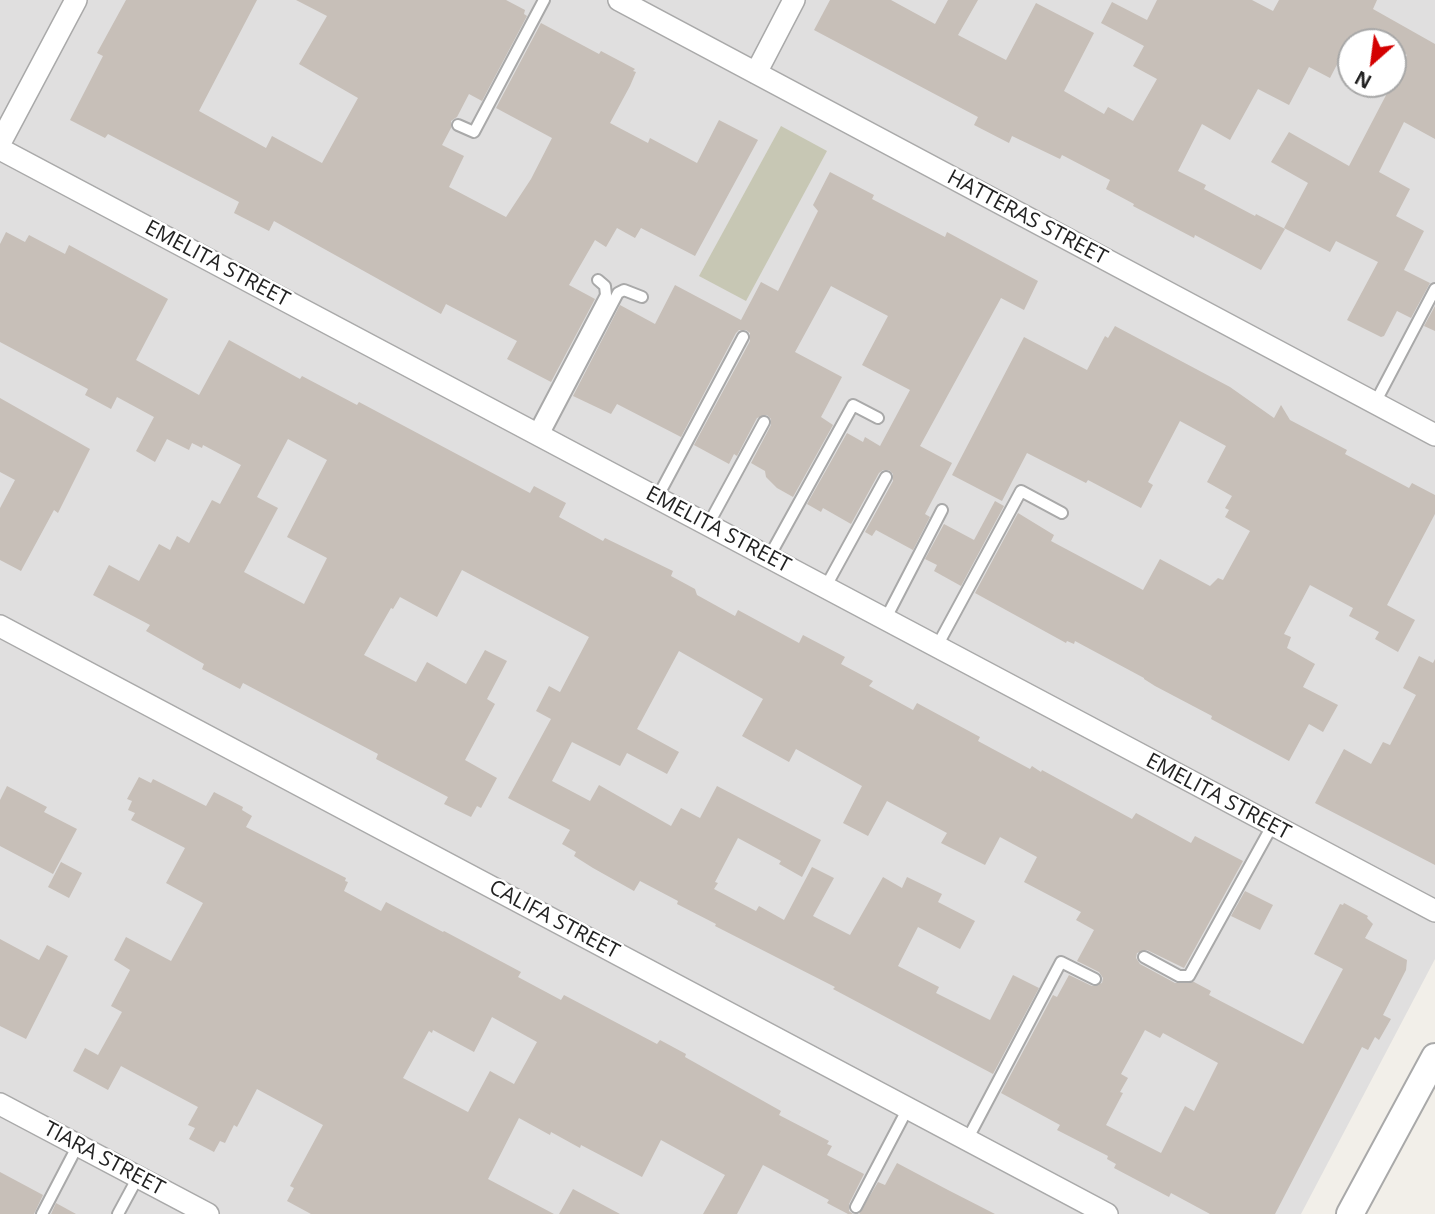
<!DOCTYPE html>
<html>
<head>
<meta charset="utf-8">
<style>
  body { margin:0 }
  #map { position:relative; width:1435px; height:1214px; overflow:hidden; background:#f2efe9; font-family:"Open Sans",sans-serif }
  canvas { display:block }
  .north { position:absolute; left:1337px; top:28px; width:70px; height:70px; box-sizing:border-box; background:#fff; border:2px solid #a7a7a7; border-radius:50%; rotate:208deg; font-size:19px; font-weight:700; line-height:28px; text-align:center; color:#222 }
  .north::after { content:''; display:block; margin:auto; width:24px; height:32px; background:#d40000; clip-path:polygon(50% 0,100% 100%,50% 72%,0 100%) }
</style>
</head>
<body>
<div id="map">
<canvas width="1435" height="1214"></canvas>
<div class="north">N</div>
</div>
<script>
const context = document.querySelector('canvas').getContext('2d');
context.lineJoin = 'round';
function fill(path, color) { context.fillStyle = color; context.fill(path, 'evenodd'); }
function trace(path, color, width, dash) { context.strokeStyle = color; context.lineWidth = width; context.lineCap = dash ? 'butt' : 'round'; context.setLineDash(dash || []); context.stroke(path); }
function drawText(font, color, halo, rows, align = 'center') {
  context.font = font + ' "Open Sans",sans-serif'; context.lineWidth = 5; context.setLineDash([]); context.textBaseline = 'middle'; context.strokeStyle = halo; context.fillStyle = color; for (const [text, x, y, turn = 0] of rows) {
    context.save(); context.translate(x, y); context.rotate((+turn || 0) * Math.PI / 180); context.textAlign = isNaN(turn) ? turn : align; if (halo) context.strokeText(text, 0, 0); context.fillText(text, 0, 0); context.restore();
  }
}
fill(new Path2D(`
  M0 0H1435V959L1301 1214H0ZM1351 42H1393V84H1351Z`), '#e0dfdf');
fill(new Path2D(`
  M781 126 827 151 746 301 699 276Z`), '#c7c7b4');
fill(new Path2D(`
  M126 0H257L199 111 266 148 272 136 322 163 358 98 299 64 327 16 296 0H506L525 10 524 14 527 16 482 101 469 94 457 117 451 121V128L442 145 464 156 449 187 506 217 531 179 552 138 496 108 541 23 599 54 601 51 635 69 633 71 636 72 630 86 610 123 648 143 650 138 697 163 719 120 758 140 695 256 641 228 635 238 617 228 606 247 595 240 569 285 595 299 551 382 507 359 517 341 446 304 441 314 274 221 269 231 234 213 239 202 108 134 105 138 70 120 103 56 97 53Z
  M830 0H891L935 24 948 0H978L958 35 1006 60 1036 3 1094 33 1064 91 1104 114 1108 107 1133 121 1157 79 1133 66 1144 46 1101 23 1112 2 1147 20 1157 0H1252L1273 11 1279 0H1377L1373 9 1435 44V139L1404 122 1379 172 1410 189 1396 216 1424 231 1404 270 1430 283 1411 318 1397 311 1384 336 1381 337 1347 320 1378 262 1336 241 1330 252 1284 228 1308 183 1271 162 1289 132 1349 166 1407 55 1393 47V42H1351V55L1344 51 1330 78 1309 67 1289 105 1258 89 1230 140 1202 124 1178 171 1206 185 1204 189 1255 216 1256 214 1285 229 1261 270 1195 235 1194 238 1133 206 1134 204 1106 189 1110 180 1062 155 1060 159 1012 136 1009 143 974 125 978 117 814 30Z
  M830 172 874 195 872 199 945 237 947 232 1038 281 1024 310 1001 298 920 446 952 463 925 514 930 517 913 550 876 530 872 536 865 532 893 481V474L889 470H883L879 473 851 524 823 508 821 512 807 504 847 433 863 442 865 437 880 446 910 390 862 365 888 316 831 286 795 352 842 377 821 417 833 425 793 497 777 488 766 477 765 471 751 463 771 425V419L767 415 757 418 737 456 734 454 729 464 694 445 750 341V333L746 330H739L736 333 681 437 617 404 611 414 573 396 620 305 655 324 675 285 741 320 761 282 778 291 818 211 813 205Z
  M6 232 25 242 29 235 65 254 69 245 168 299 136 360 199 395 229 340 300 379 302 376 357 405 359 402 530 493 534 486 566 503 559 517 603 541 605 538 673 571 671 576 695 589 697 595 735 616 738 610 799 643 803 635 845 657 841 664 873 681 869 686 913 710 917 703 980 737 978 741 1030 769 1032 766 1041 772 1042 770 1132 819 1136 813 1191 843 1195 836 1243 861 1184 968 1147 950 1137 953 1136 958 1140 964 1175 983 1194 982 1211 991 1209 995 1303 1044 1343 969 1314 954 1340 904 1343 905 1344 903 1368 916 1367 918 1373 924 1365 938 1407 960 1406 970 1383 1015 1391 1019 1379 1040 1375 1037 1368 1050 1362 1047 1275 1214H1210L1171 1193 1169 1197 1114 1168 1116 1164 1107 1159 1108 1156 1057 1130 1060 1125 1001 1093 1053 995 1057 997 1069 975 1092 986 1102 983 1103 978 1099 972 1077 961 1094 930 1076 920 1081 912 1024 882 1037 857 1000 837 985 865 941 843 947 833 887 801 868 836 843 823 862 786 796 749 789 762 742 736 763 699 679 651 637 729 679 752 667 774 627 753 620 766 572 742 552 781 590 801 599 785 671 826 681 808 700 818 717 786 821 840 802 877 779 864 781 861 738 838 715 882 718 883 714 889 756 911 759 906 784 920 812 867 834 878 813 916 850 935 883 877 902 888 907 877 942 894 938 902 975 921 960 949 918 927 898 966 939 987 936 993 990 1020 1013 975 1039 988 993 1074 833 989 835 987 715 926 716 924 677 904 678 901 640 881 634 891 593 868 574 856 576 852 562 844 570 830 508 798 551 719 536 711 549 686 560 692 589 637 462 570 437 617 400 597 393 609 391 608 364 655 416 682 427 662 466 684 485 650 507 661 487 699 495 704 465 760 497 778 481 808 477 806 471 817 444 804 448 797 376 759 378 754 243 683 240 689 202 669 204 664 146 631 150 625 93 595 109 565 139 581 159 544 170 550 177 536 189 543 212 500 220 504 241 465 203 445 202 448 192 443 189 450 167 439 155 462 136 451 154 417 117 397 111 409 85 395 88 389 0 342V244ZM288 439 327 460 287 537 327 558 304 604 244 572 278 508 257 497ZM1145 1030 1160 1038 1163 1033 1218 1063 1194 1111 1185 1106 1161 1153 1106 1125 1123 1093 1120 1092 1128 1078 1121 1074Z
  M1435 306V331L1424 326Z
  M1115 326 1230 387 1274 418 1281 405 1290 420 1347 450 1345 454 1409 488 1412 483 1435 495V514L1387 605 1415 620 1398 652 1375 639 1379 632 1349 616 1353 608 1310 585 1284 634 1291 637 1287 648 1315 664 1303 687 1338 705 1323 732 1309 724 1289 761 1211 719 1212 716 1155 686 1144 679V678L1075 641 1074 644 1067 641 1066 643 975 593 1018 513 1054 535 1051 541 1143 590 1160 559 1210 586 1218 578 1223 580 1250 531 1225 517 1229 510 1225 508 1232 496 1207 482 1226 446 1180 421 1148 482 1153 485 1141 508 1088 480 1086 483 1027 453 1002 501 952 475 1024 337 1087 370 1105 336 1108 338Z
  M0 398 90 449 58 513 54 510 21 571 0 560V508L15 480 0 472Z
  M995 501 1004 506 961 586 934 571 937 565 925 559 944 524 974 540Z
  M1419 656 1433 663 1435 659V865L1315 803 1344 749 1371 764 1383 742 1390 745 1416 695 1403 688Z
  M139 777 151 783 153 779 206 806 214 792 243 807 242 810 252 816 246 827 346 878 345 881 348 882 344 891 381 911 386 902 443 932 444 931 521 972 518 977 561 1000 564 995 657 1044 660 1040 686 1054 685 1057 781 1111 779 1115 829 1141 827 1144 832 1146 827 1155 864 1174 849 1204V1211L853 1214H848L827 1203 829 1200 763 1165 737 1214H703L725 1175 661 1140 642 1177 581 1145 580 1148 551 1132 550 1135 519 1118 488 1179 554 1214H311L287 1201 294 1188 290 1186 323 1125 257 1089 237 1127 234 1125 225 1143 220 1141 214 1152 189 1139 195 1128 188 1125 198 1107 121 1066 108 1090 73 1071 85 1048 98 1055 122 1012 111 1006 130 970 114 960 126 937 171 961 203 903 166 883 185 848 131 820 135 813 128 810 132 801 127 799ZM492 1017 537 1042 514 1084 490 1071 468 1112 403 1078 429 1031 432 1033 433 1030 474 1052Z
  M7 786 47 807 44 812 77 829 53 874 0 846V800Z
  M61 862 82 873 69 898 48 887Z
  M1245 891 1273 905 1260 930 1231 916Z
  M0 939 39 960 47 945 68 956 26 1039 0 1026Z
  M897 1163 948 1190 995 1214H859L878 1182 885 1185Z
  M0 1172 43 1195 34 1214H0Z
  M573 1189 620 1214H559Z
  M56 1203 76 1214H51Z`), '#c7bfb8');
const service = new Path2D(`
  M458 125 474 132 544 0
  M1375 403 1435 289
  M534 432 606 295 605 286 598 280
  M543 436 618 293 624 290 642 297
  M657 498 743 337
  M708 525 764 422
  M769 557 853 405 878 418
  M825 588 886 477
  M885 620 942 510
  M936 648 1021 491 1062 513
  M1144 957 1179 976H1189L1272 826
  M967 1140 1061 962 1095 979
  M856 1207 908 1108
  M42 1214 78 1145
  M118 1214 138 1177`);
const minor = new Path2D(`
  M619 0 1435 435
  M756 73 794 0
  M0 143 76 0
  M0 149 1435 911
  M0 626 1107 1214
  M0 1104 208 1214`);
const tertiary = new Path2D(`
  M1350 1214 1435 1057`);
trace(service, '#a9a9a9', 14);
trace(minor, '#a9a9a9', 24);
trace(tertiary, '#a9a9a9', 30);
trace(service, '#fff', 10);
trace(minor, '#fff', 21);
trace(tertiary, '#fff', 26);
drawText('21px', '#222', '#fff', [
  ["HATTERAS STREET",1027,218,28],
  ["EMELITA STREET",217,264,28],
  ["EMELITA STREET",718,530,28],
  ["EMELITA STREET",1218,797,28],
  ["CALIFA STREET",554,920,28],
  ["TIARA STREET",104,1159,28]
]);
</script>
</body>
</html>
